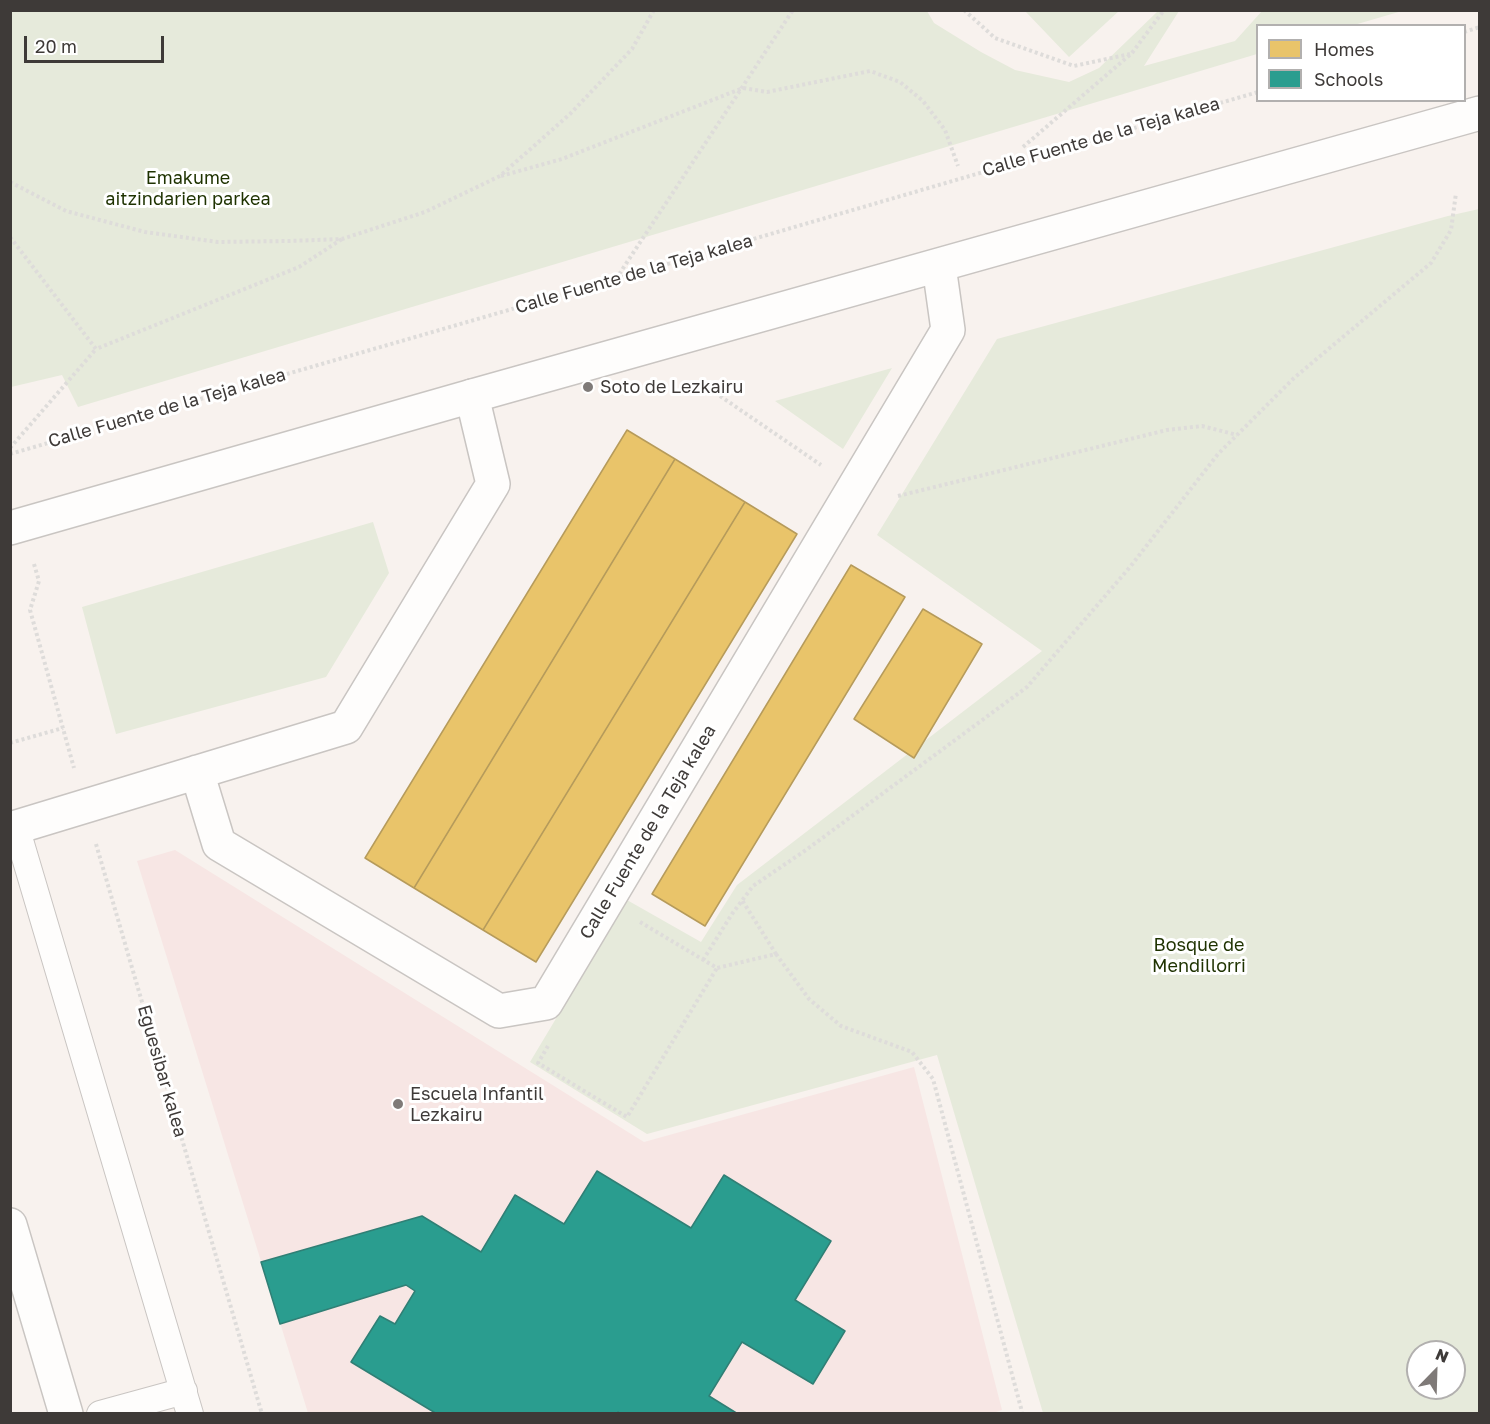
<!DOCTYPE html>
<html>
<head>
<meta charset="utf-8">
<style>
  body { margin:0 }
  #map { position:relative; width:1490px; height:1424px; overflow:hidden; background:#f8f2ee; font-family:"Golos Text",sans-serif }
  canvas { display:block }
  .frame { position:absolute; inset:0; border:12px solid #3e3a38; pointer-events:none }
  .legend { position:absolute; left:1256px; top:24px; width:210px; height:78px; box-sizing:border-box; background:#fff; border:2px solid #b2b0af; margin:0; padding:8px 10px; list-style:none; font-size:18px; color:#3e3a38 }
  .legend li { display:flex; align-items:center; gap:12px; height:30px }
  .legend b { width:30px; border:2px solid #b2b0af }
  .north { position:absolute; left:1406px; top:1340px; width:60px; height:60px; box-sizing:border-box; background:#fff; border:2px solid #b2b0af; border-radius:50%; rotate:23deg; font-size:16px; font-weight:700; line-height:24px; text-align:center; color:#3e3a38 }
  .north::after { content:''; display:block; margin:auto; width:21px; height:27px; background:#7f7a78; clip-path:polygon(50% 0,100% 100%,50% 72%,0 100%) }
  .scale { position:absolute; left:24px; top:36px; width:140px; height:27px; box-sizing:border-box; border:3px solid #3e3a38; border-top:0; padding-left:8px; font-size:18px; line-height:21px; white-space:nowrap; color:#3e3a38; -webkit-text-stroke:4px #fff; paint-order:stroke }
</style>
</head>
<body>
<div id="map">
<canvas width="1490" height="1424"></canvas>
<div class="frame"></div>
<ul class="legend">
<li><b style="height:16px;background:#e9c46a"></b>Homes</li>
<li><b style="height:16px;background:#2a9d8f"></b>Schools</li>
</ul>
<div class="north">N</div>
<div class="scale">20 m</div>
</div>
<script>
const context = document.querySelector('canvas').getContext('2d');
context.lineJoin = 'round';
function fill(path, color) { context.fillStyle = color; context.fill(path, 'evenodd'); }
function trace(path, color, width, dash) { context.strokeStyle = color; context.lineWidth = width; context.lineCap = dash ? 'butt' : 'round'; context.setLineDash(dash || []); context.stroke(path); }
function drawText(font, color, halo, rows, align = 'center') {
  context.font = font + ' "Golos Text",sans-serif'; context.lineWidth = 6; context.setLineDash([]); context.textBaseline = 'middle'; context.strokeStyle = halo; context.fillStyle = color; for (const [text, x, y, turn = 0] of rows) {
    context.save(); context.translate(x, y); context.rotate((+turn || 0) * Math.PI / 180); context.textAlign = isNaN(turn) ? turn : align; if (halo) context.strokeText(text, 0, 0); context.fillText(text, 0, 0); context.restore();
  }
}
fill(new Path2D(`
  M175 850 644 1142 914 1067 1002 1410 990 1414 308 1413 137 861Z`), '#f7e6e4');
fill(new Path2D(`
  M10 11H927L934 23 981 52 1015 70 1069 82 1099 68 1158 11H1179L1144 66 1235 41 1262 11H1402L1354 25 1258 26 1257 54 78 407 62 375 11 387Z
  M1025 11H1119L1069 57Z
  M1479 209V1413H1043L937 1055 647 1134 530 1062 627 900 701 942 737 885 1042 651 877 535 997 339 1448 216ZM1418 1352H1454V1388H1418Z
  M892 368 843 449 775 401Z
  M373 522 389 573 326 677 116 734 82 607Z`), '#e6eadb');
const homes = new Path2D(`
  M627 430 675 459 414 888 365 858Z
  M675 459 745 502 483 930 414 888Z
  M745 502 797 534 536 962 483 930Z
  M851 565 905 597 705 926 652 894Z
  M923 609 982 644 914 758 854 719Z`);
fill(homes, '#e9c46a');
trace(homes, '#b69b5b', 1.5);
const schools = new Path2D(`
  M597 1171 691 1228 724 1175 831 1241 795 1300 845 1331 813 1384 742 1342 709 1396 738 1414H620L618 1412V1414H437L351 1362 380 1316 395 1324 415 1291 406 1285 280 1324 261 1262 422 1216 481 1252 515 1195 564 1224Z`);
fill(schools, '#2a9d8f');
trace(schools, '#307f75', 1.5);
const lane = new Path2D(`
  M16 827 190 1414
  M100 1414 184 1391`);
const street = new Path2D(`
  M197 772 219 844 499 1011 546 1003 948 330 939 266
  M10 829 346 727 493 484 472 396`);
const secondary = new Path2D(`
  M10 528 472 396 1480 113
  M10 1225 66 1414`);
trace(lane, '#c9c5c2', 28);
trace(street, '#c9c5c2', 36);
trace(secondary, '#c9c5c2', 36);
trace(new Path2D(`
  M964 10 995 38 1074 66 1130 54
  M1464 32 1480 27
  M1023 147 1132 53 1164 10
  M501 176 562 159 743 88 767 92 870 71 900 82 923 101 945 130 958 166
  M10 182 66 211 145 232 218 242 289 241 342 239 425 212 500 176 570 114 632 49 654 10
  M10 237 96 349 299 267 342 239
  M616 279 793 10
  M720 396 821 465
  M10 448 96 349
  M10 454 616 279 1258 92
  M898 496 1167 430 1202 426 1237 435
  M34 564 39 581 30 610 74 768
  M10 743 63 728
  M96 844 262 1414
  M640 922 717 968 776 954 742 900
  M776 954 809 999 841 1026 912 1052 933 1079 1021 1408 1022 1414
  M703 960 732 914 753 886 806 850 1027 687 1130 567 1218 454 1294 378 1431 263 1451 230 1456 193
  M548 1046 538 1063 627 1117 717 968`), '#dedcda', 4, [3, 3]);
trace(lane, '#fefdfc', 26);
trace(street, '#fefdfc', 33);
trace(secondary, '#fefdfc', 33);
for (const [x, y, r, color] of [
  [588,387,6,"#7f7a78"],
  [398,1104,6,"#7f7a78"]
]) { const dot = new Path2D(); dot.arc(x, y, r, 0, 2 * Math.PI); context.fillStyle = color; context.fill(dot); trace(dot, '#fff', 2); }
drawText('18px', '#3e3a38', '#fff', [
  ["Calle Fuente de la Teja kalea",1101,137,-16],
  ["Calle Fuente de la Teja kalea",634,274,-16],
  ["Calle Fuente de la Teja kalea",167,408,-16],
  ["Calle Fuente de la Teja kalea",648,832,-59],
  ["Eguesibar kalea",162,1071,74]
]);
drawText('18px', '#1e3200', '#fff', [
  ["Emakume",188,178],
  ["aitzindarien parkea",188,199],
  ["Bosque de",1199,945],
  ["Mendillorri",1199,966]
]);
drawText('18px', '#3e3a38', '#fff', [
  ["Soto de Lezkairu",600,387],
  ["Escuela Infantil",410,1094],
  ["Lezkairu",410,1115]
], 'left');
</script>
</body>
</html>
